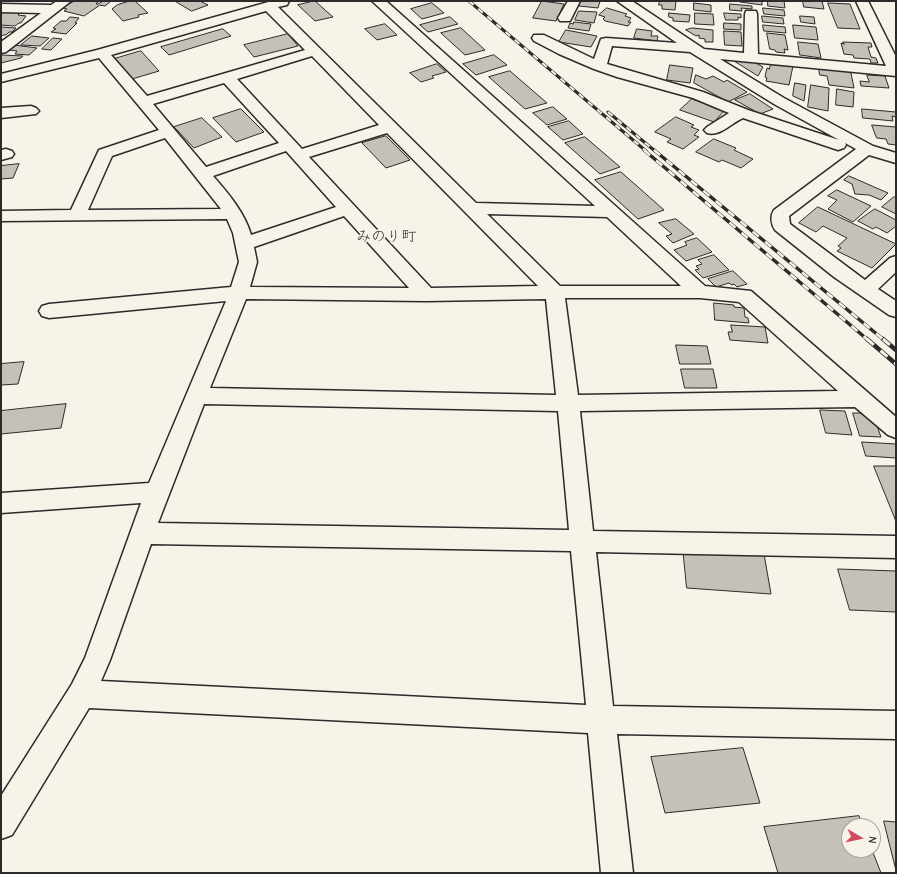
<!DOCTYPE html>
<html>
<head>
<meta charset="utf-8">
<style>
  body { margin:0 }
  #map { position:relative; width:897px; height:874px; overflow:hidden; background:#f7f3e8; font-family:"Comic Neue",sans-serif }
  canvas { display:block }
  .frame { position:absolute; inset:0; border:2px solid #2b2b2b; pointer-events:none }
  .north { position:absolute; left:841px; top:818px; width:40px; height:40px; box-sizing:border-box; background:#f7f3e8; border:1px solid #a5a39c; border-radius:50%; rotate:99deg; font-size:11px; font-weight:700; line-height:16px; text-align:center; color:#2b2b2b }
  .north::after { content:''; display:block; margin:auto; width:14px; height:18px; background:#d1495b; clip-path:polygon(50% 0,100% 100%,50% 72%,0 100%) }
</style>
</head>
<body>
<div id="map">
<canvas width="897" height="874"></canvas>
<div class="frame"></div>
<div class="north">N</div>
</div>
<script>
const context = document.querySelector('canvas').getContext('2d');
context.lineJoin = 'round';
function fill(path, color) { context.fillStyle = color; context.fill(path, 'evenodd'); }
function trace(path, color, width, dash) { context.strokeStyle = color; context.lineWidth = width; context.lineCap = dash ? 'butt' : 'round'; context.setLineDash(dash || []); context.stroke(path); }
function drawText(font, color, halo, rows, align = 'center') {
  context.font = font + ' "Comic Neue","Klee One",sans-serif'; context.lineWidth = 3.5; context.setLineDash([]); context.textBaseline = 'middle'; context.strokeStyle = halo; context.fillStyle = color; for (const [text, x, y, turn = 0] of rows) {
    context.save(); context.translate(x, y); context.rotate((+turn || 0) * Math.PI / 180); context.textAlign = isNaN(turn) ? turn : align; if (halo) context.strokeText(text, 0, 0); context.fillText(text, 0, 0); context.restore();
  }
}
const building = new Path2D(`
  M75 1H92L98 2 96 4H98L103 1H111L105 6 100 5 84 16 64 11 67 9 61 8Z
  M130 1H135L148 13 138 15 139 17 123 21 112 9 117 5Z
  M175 1H200L208 5 192 11Z
  M315 1 333 17 315 21 298 5Z
  M542 1 564 4 556 21 533 18Z
  M581 1H600L598 8 579 6Z
  M660 1H676L675 10 662 9V5H659Z
  M738 1H762V5L740 2Z
  M768 1H784L785 8 768 6Z
  M803 1H822L824 9 804 7Z
  M432 3 444 13 422 19 411 9Z
  M694 3 711 5V12L694 10Z
  M828 3 850 4 860 29 838 28Z
  M730 4 752 6V9L741 8 742 11 730 10Z
  M607 8 627 14 625 16 631 18 628 22H631L628 26 605 21 603 19 605 17 599 15Z
  M763 8 784 10 785 16 764 14Z
  M579 11 597 12 594 23 575 20Z
  M1 12 20 13 18 15 26 16 21 23H19L15 26 1 25Z
  M669 13 690 15 689 22 673 21V18L669 17Z
  M695 13 713 14 714 25 695 24Z
  M724 13 741 14V18L738 17V20H726Z
  M762 16 783 18 784 24 763 22Z
  M800 16 814 17 815 24 801 22Z
  M70 17 79 18 75 23H77L66 34 51 32 56 29 53 28 61 21H66Z
  M450 17 458 24 428 32 420 25Z
  M574 22 591 24 589 31 568 28 570 23 573 24Z
  M724 23 741 24V30L724 29Z
  M385 24 397 35 377 40 365 29Z
  M763 25 785 27 786 33 764 31Z
  M793 25 816 27 818 40 795 38Z
  M1 27 16 28 12 32H9L6 35H3L1 37Z
  M461 28 485 50 465 55 441 33Z
  M692 28 713 30V42H705V39L699 38V35L696 36 686 30Z
  M223 29 231 36 169 55 161 47Z
  M637 29 652 31 651 36H658L657 41 634 38Z
  M566 30 597 36 591 47 559 42Z
  M724 31 741 32 742 46 725 45Z
  M767 33 785 35 788 50 784 49 785 53 776 52 775 50 770 49Z
  M288 34 298 46 254 57 244 45Z
  M32 36 49 38 40 46 21 45Z
  M53 38 62 39 51 50 42 49Z
  M798 42 818 44 821 58 800 55Z
  M843 42 871 43 872 47H868L871 57 876 58 878 63H871L870 59 854 58 853 55 844 54 841 43 844 44Z
  M14 45 37 48 29 55 15 54 17 51 9 50Z
  M141 51 159 71 132 79 114 59Z
  M2 55 23 56 21 58 1 63Z
  M494 55 507 65 476 75 463 64Z
  M736 60 754 62 763 67 758 76 734 61Z
  M437 64 446 72 432 76 434 78 421 82 410 73Z
  M771 64 793 66 789 85 766 81 767 78 765 77 767 68 769 69Z
  M670 65 693 68 690 83 667 80Z
  M819 69 847 70V72L851 73 854 88 829 85 827 76 820 75Z
  M510 71 547 103 525 109 489 77Z
  M696 75 706 79 713 76 724 82 727 80 747 92 728 102 694 83Z
  M867 75 885 76 889 88 861 86 860 81 869 82Z
  M795 83 806 85 804 101 793 96Z
  M811 85 829 88 828 111 808 107Z
  M837 89 854 92 853 107 836 105Z
  M750 94 773 109 760 114 735 100Z
  M692 99 725 110 714 122 680 110Z
  M553 107 567 119 547 125 533 113Z
  M241 109 264 132 236 142 213 118Z
  M862 109 896 112V117L892 116 893 121 863 118Z
  M676 117 694 125 691 127 699 130 694 135 699 137 683 149 667 142 671 139 655 132Z
  M202 118 222 137 194 148 174 127Z
  M569 121 583 134 563 140 548 127Z
  M872 125 896 127V145L888 144 886 139 877 138Z
  M386 136 410 160 386 168 362 143Z
  M585 137 620 167 600 174 565 143Z
  M714 139 736 148 734 150 753 159 741 168 722 160 719 162 696 152Z
  M19 164 13 178 1 179V166Z
  M621 172 664 210 638 219 595 180Z
  M849 176 888 193 881 200 869 195 855 194 852 184 844 180Z
  M837 190 871 206 853 222 828 209 837 200 828 196Z
  M894 197H896V214L882 207Z
  M818 207 896 244 872 268 837 251 841 248 838 246 847 238 823 226 816 232 799 223Z
  M875 209 896 220V226L887 233 876 227 873 229 858 221Z
  M676 219 694 234 673 243 666 236 672 234 659 223Z
  M697 238 712 252 686 261 674 250 687 245 685 242Z
  M714 255 729 270 703 278 695 270 699 269 696 266 702 264 698 260Z
  M733 271 747 284 737 287 734 284 732 285 729 283 716 287 708 279Z
  M714 303 734 305V307L744 308 745 317 748 318 749 323 715 320Z
  M731 325 765 327 768 343 730 340 728 332H732Z
  M676 345 707 346 711 364H680Z
  M24 362 18 384 1 385V364Z
  M681 369H713L717 388H685Z
  M66 404 61 428 1 434V411Z
  M820 410 845 411 852 435 826 433Z
  M853 413H866L876 423 881 437 860 436Z
  M862 442 896 444V458L866 456Z
  M874 466H896V521Z
  M683 548 764 554 771 594 687 588Z
  M838 569 896 571V612L850 610Z
  M743 748 760 803 665 813 651 757Z
  M859 816 863 826H849V850H872L881 873H778L764 827Z
  M884 821 896 822V870Z`);
fill(building, '#c4c1b9');
trace(building, '#2b2b2b', 1);
const minor = new Path2D(`
  M57 1H71L6 52 1 53V42L41 13 1 12V4L51 5Z
  M272 1H289L287 5 278 7 476 203 595 206 372 1H386L705 286 751 291 896 417V438L888 435 855 407 580 411 593 531 896 536V558L596 552 613 706 896 711V739L617 734 633 873H601L588 733 89 708 12 835 1 839V796L72 684 85 658 141 503 1 513V493L149 483 226 301 49 318 42 316 39 311 42 306 49 304 231 287 239 262 233 233 227 219 1 221V211L71 210 99 150 159 130 99 58 1 82V74L97 50ZM266 11 305 50 147 96 111 55ZM312 56 379 125 302 149 237 79ZM224 83 279 143 206 167 153 104ZM387 133 538 286 431 288 309 157ZM165 138 221 209 88 210 112 156ZM286 151 336 207 251 235C245 213 228 193 213 176ZM487 214 607 217 681 286H560ZM344 216 409 288 250 287 257 262 254 247ZM565 298H700L739 302 838 391 578 395ZM246 299 426 301 546 299 556 395 210 388ZM204 404 558 411 569 530 158 523ZM151 544 571 551 586 705 101 681 110 660Z
  M568 1H580L570 21H560L558 18Z
  M617 1H632L704 49 744 53 745 14 746 11H756L757 14 758 54 886 66 856 1H868L896 57V76L720 59 784 98 873 146 896 153V163L869 155 789 216 790 224 865 280 890 258 896 256V272L878 289 896 301V317L889 315 834 277 775 230C771 224 770 216 774 210L856 149 845 143 846 145 844 148 838 150 832 148 743 118C731 123 720 137 707 133L704 130 707 127 729 113 693 98 617 77 594 69 559 54 534 41 532 38 534 35H544L594 59 601 39 606 38 677 43ZM612 46 690 52 774 104 839 140 748 110 703 92 607 64Z
  M31 106 36 108 39 111 36 114 1 118V108Z
  M6 149 12 151 14 154 12 157 1 160V150Z`);
trace(minor, '#2b2b2b', 3);
fill(minor, '#f7f3e8');
const railFar2 = new Path2D(`
  M469 1 646 151
  M608 112 655 151`);
const railFar1 = new Path2D(`
  M644 150 868 340
  M654 150 884 340`);
const rail = new Path2D(`
  M867 339 896 364
  M883 339 896 350`);
trace(railFar2, '#2b2b2b', 3);
trace(railFar1, '#2b2b2b', 3.5);
trace(rail, '#2b2b2b', 4.5);
trace(railFar2, '#f7f3e8', 2, [6]);
trace(railFar1, '#f7f3e8', 2.5, [8]);
trace(rail, '#f7f3e8', 3, [9]);
drawText('15px', '#2b2b2b', '#f7f3e8', [
  ["みのり町",386,237]
]);
</script>
</body>
</html>
